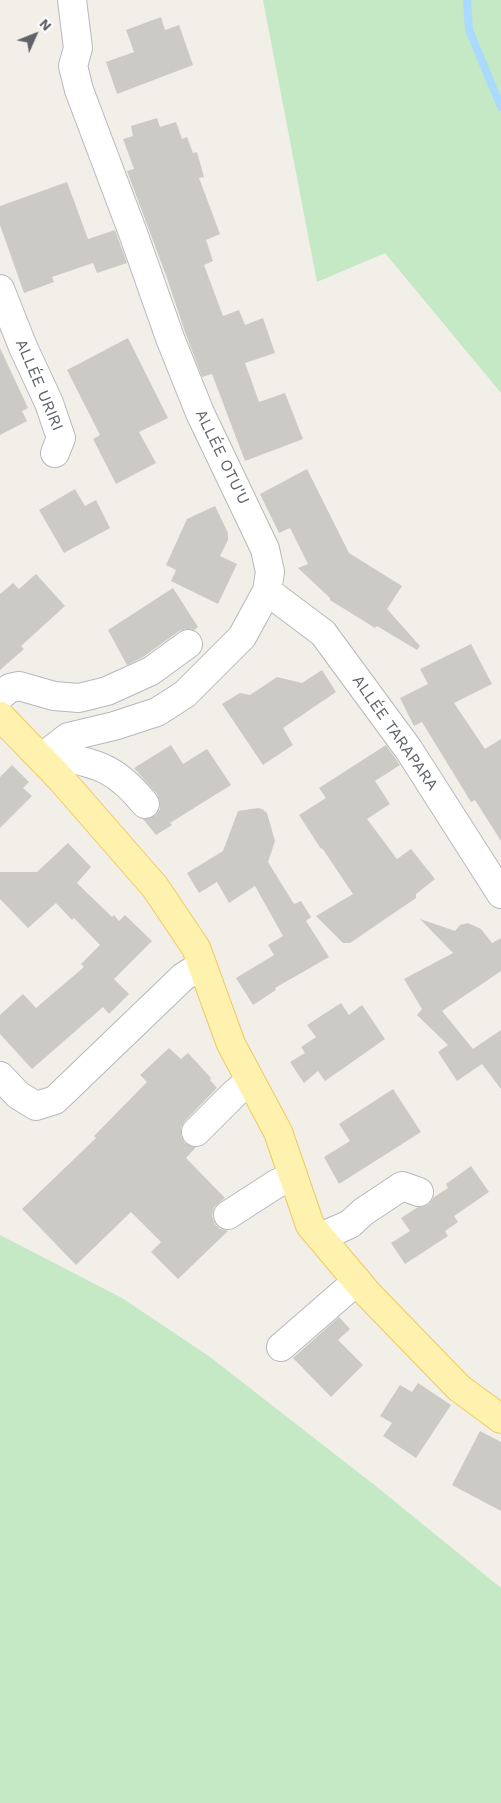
<!DOCTYPE html>
<html>
<head>
<meta charset="utf-8">
<style>
  body { margin:0 }
  #map { position:relative; width:501px; height:1803px; overflow:hidden; background:#f1efe8; font-family:"Work Sans",sans-serif }
  canvas { display:block }
  .north { position:absolute; left:10px; top:10px; width:50px; height:50px; -webkit-text-stroke:4px #fff; paint-order:stroke; rotate:46deg; font-size:14px; font-weight:700; line-height:20px; text-align:center; color:#5f6368 }
  .north::after { content:''; display:block; margin:auto; width:18px; height:22px; background:#5f6368; clip-path:polygon(50% 0,100% 100%,50% 72%,0 100%) }
</style>
</head>
<body>
<div id="map">
<canvas width="501" height="1803"></canvas>
<div class="north">N</div>
</div>
<script>
const context = document.querySelector('canvas').getContext('2d');
context.lineJoin = 'round';
function fill(path, color) { context.fillStyle = color; context.fill(path, 'evenodd'); }
function trace(path, color, width, dash) { context.strokeStyle = color; context.lineWidth = width; context.lineCap = dash ? 'butt' : 'round'; context.setLineDash(dash || []); context.stroke(path); }
function drawText(font, color, halo, rows, align = 'center') {
  context.font = font + ' "Work Sans",sans-serif'; context.lineWidth = 5; context.setLineDash([]); context.textBaseline = 'middle'; context.strokeStyle = halo; context.fillStyle = color; for (const [text, x, y, turn = 0] of rows) {
    context.save(); context.translate(x, y); context.rotate((+turn || 0) * Math.PI / 180); context.textAlign = isNaN(turn) ? turn : align; if (halo) context.strokeText(text, 0, 0); context.fillText(text, 0, 0); context.restore();
  }
}
fill(new Path2D(`
  M263 0H501V393L385 253 317 282Z
  M0 1235 122 1298 210 1357 377 1487 501 1588V1803H0Z`), '#c5e8c5');
trace(new Path2D(`
  M467 0 469 30 501 107`), '#aadaff', 8);
fill(new Path2D(`
  M161 17 165 30 179 25 193 65 117 94 106 62 134 52 126 30Z
  M157 118 160 127 176 122 182 139 187 137 193 153 197 152 204 177 199 178 220 234 206 240 213 261 204 265 223 316 239 310 245 325 263 318 275 353 245 363 259 402 285 393 303 439 245 461 212 374 202 377 185 332 167 278 127 171 134 169 123 139 133 136 131 126Z
  M67 182 88 239 115 230 127 263 97 273 93 263 52 277 54 282 24 293 0 225V206Z
  M128 338 168 418 139 432 156 463 116 484 93 439 100 435 67 370Z
  M0 348 28 408 22 411 27 421 0 435Z
  M307 469 349 553 402 586 387 609 420 646 417 650 377 626 375 628 330 600V598L298 568 308 564 290 528 279 533 260 494Z
  M75 489 85 506 96 500 110 528 64 553 39 510Z
  M215 506 228 533V540L220 556 237 564 218 604 171 581 176 570 166 565 187 519Z
  M36 574 65 606 21 646 24 649 0 670V594L13 583 19 589Z
  M173 588 198 627 194 630 186 629 179 631 143 657 127 665 108 630Z
  M471 644 492 684 454 703 485 749 501 739V841L475 800 471 802 422 722 414 726 400 698 428 684 420 669Z
  M322 670 336 692 283 728 293 745 263 765 222 704 240 693 250 695 277 677 302 683Z
  M171 745 183 764 207 749 231 785 170 823 172 825 156 835 143 819H148L156 815 160 809V801L157 794 134 768Z
  M386 745 400 765 375 781 390 804 367 819 397 859 411 849 435 879 416 894V898L350 943H343L316 916 353 894 322 848 321 849 299 815 326 798 319 788Z
  M12 765 29 782 23 788 32 796 0 828V777Z
  M258 808 262 809 267 813 275 841 268 862 294 904 301 901 311 917 306 921 329 957 275 988 276 990 253 1005 236 978 274 955 268 945 283 936 255 886 229 903 217 882 199 893 187 873 223 851 238 811Z
  M68 843 91 867 77 883 112 917 114 915 119 921 125 915 152 941 114 979 129 994 109 1014 103 1007 32 1069 0 1034V1015L23 994 36 1008 84 967 81 964 100 945 74 918 72 920 56 903 28 928 0 899V872H37Z
  M420 919 455 931 460 925 468 923 481 929 492 943 501 938V971L442 1011 473 1049 501 1030V1089L482 1064 457 1081 438 1052 448 1045 417 1015 422 1009 404 979 453 953Z
  M341 1003 349 1015 362 1005 385 1039 325 1081 318 1071 304 1083 290 1062 305 1053 301 1047 316 1037 307 1025Z
  M169 1048 181 1059 188 1053 211 1078 210 1080 217 1088 185 1121 181 1128V1136L185 1143 196 1147 186 1158 225 1198 214 1207 212 1216 215 1224 220 1229 228 1231 178 1279 151 1252 161 1242 131 1212 76 1265 22 1209 96 1138 94 1136 147 1082 140 1075Z
  M393 1089 421 1132 339 1184 324 1157 350 1141 339 1124Z
  M471 1166 489 1192 454 1216 458 1222 445 1231 448 1236 405 1264 391 1243 410 1231 401 1218 418 1207H422L429 1204 434 1197 448 1188 446 1184Z
  M339 1317 350 1329 338 1340 363 1365 331 1397 293 1358Z
  M418 1383 451 1405 416 1458 383 1436 392 1423 380 1416 400 1385 412 1392Z
  M480 1431 501 1442V1511L452 1485Z`), '#cccac5');
const minor = new Path2D(`
  M0 289 23 347 49 403 61 438 55 453
  M267 591 323 633 409 750 501 894
  M0 696 10 688 19 686 54 696 79 698 107 691 151 671 188 644
  M47 753C94 764 113 764 145 804
  M41 758 68 737 114 726 157 712 185 694 242 637 267 591 270 572 265 549 200 413 170 338 133 233 79 90 73 66 78 48 72 0
  M0 1076 18 1095 36 1106 55 1100 183 977 202 965
  M196 1132 235 1093 250 1081
  M228 1215 276 1184 293 1176
  M321 1237 350 1224 363 1212 402 1186 419 1192
  M281 1347 357 1281`);
const major = new Path2D(`
  M0 716 60 778 155 887 196 948 231 1044 278 1132 310 1225 368 1294 459 1388 501 1419`);
trace(minor, '#b5b8bc', 30);
trace(major, '#f2c960', 30);
trace(minor, '#fff', 28);
trace(major, '#fff2af', 28);
drawText('16px', '#5f6368', '#fff', [
  ["ALLÉE URIRI",39,385,67],
  ["ALLÉE OTU'U",222,457,64],
  ["ALLÉE TARAPARA",395,733,55]
]);
</script>
</body>
</html>
